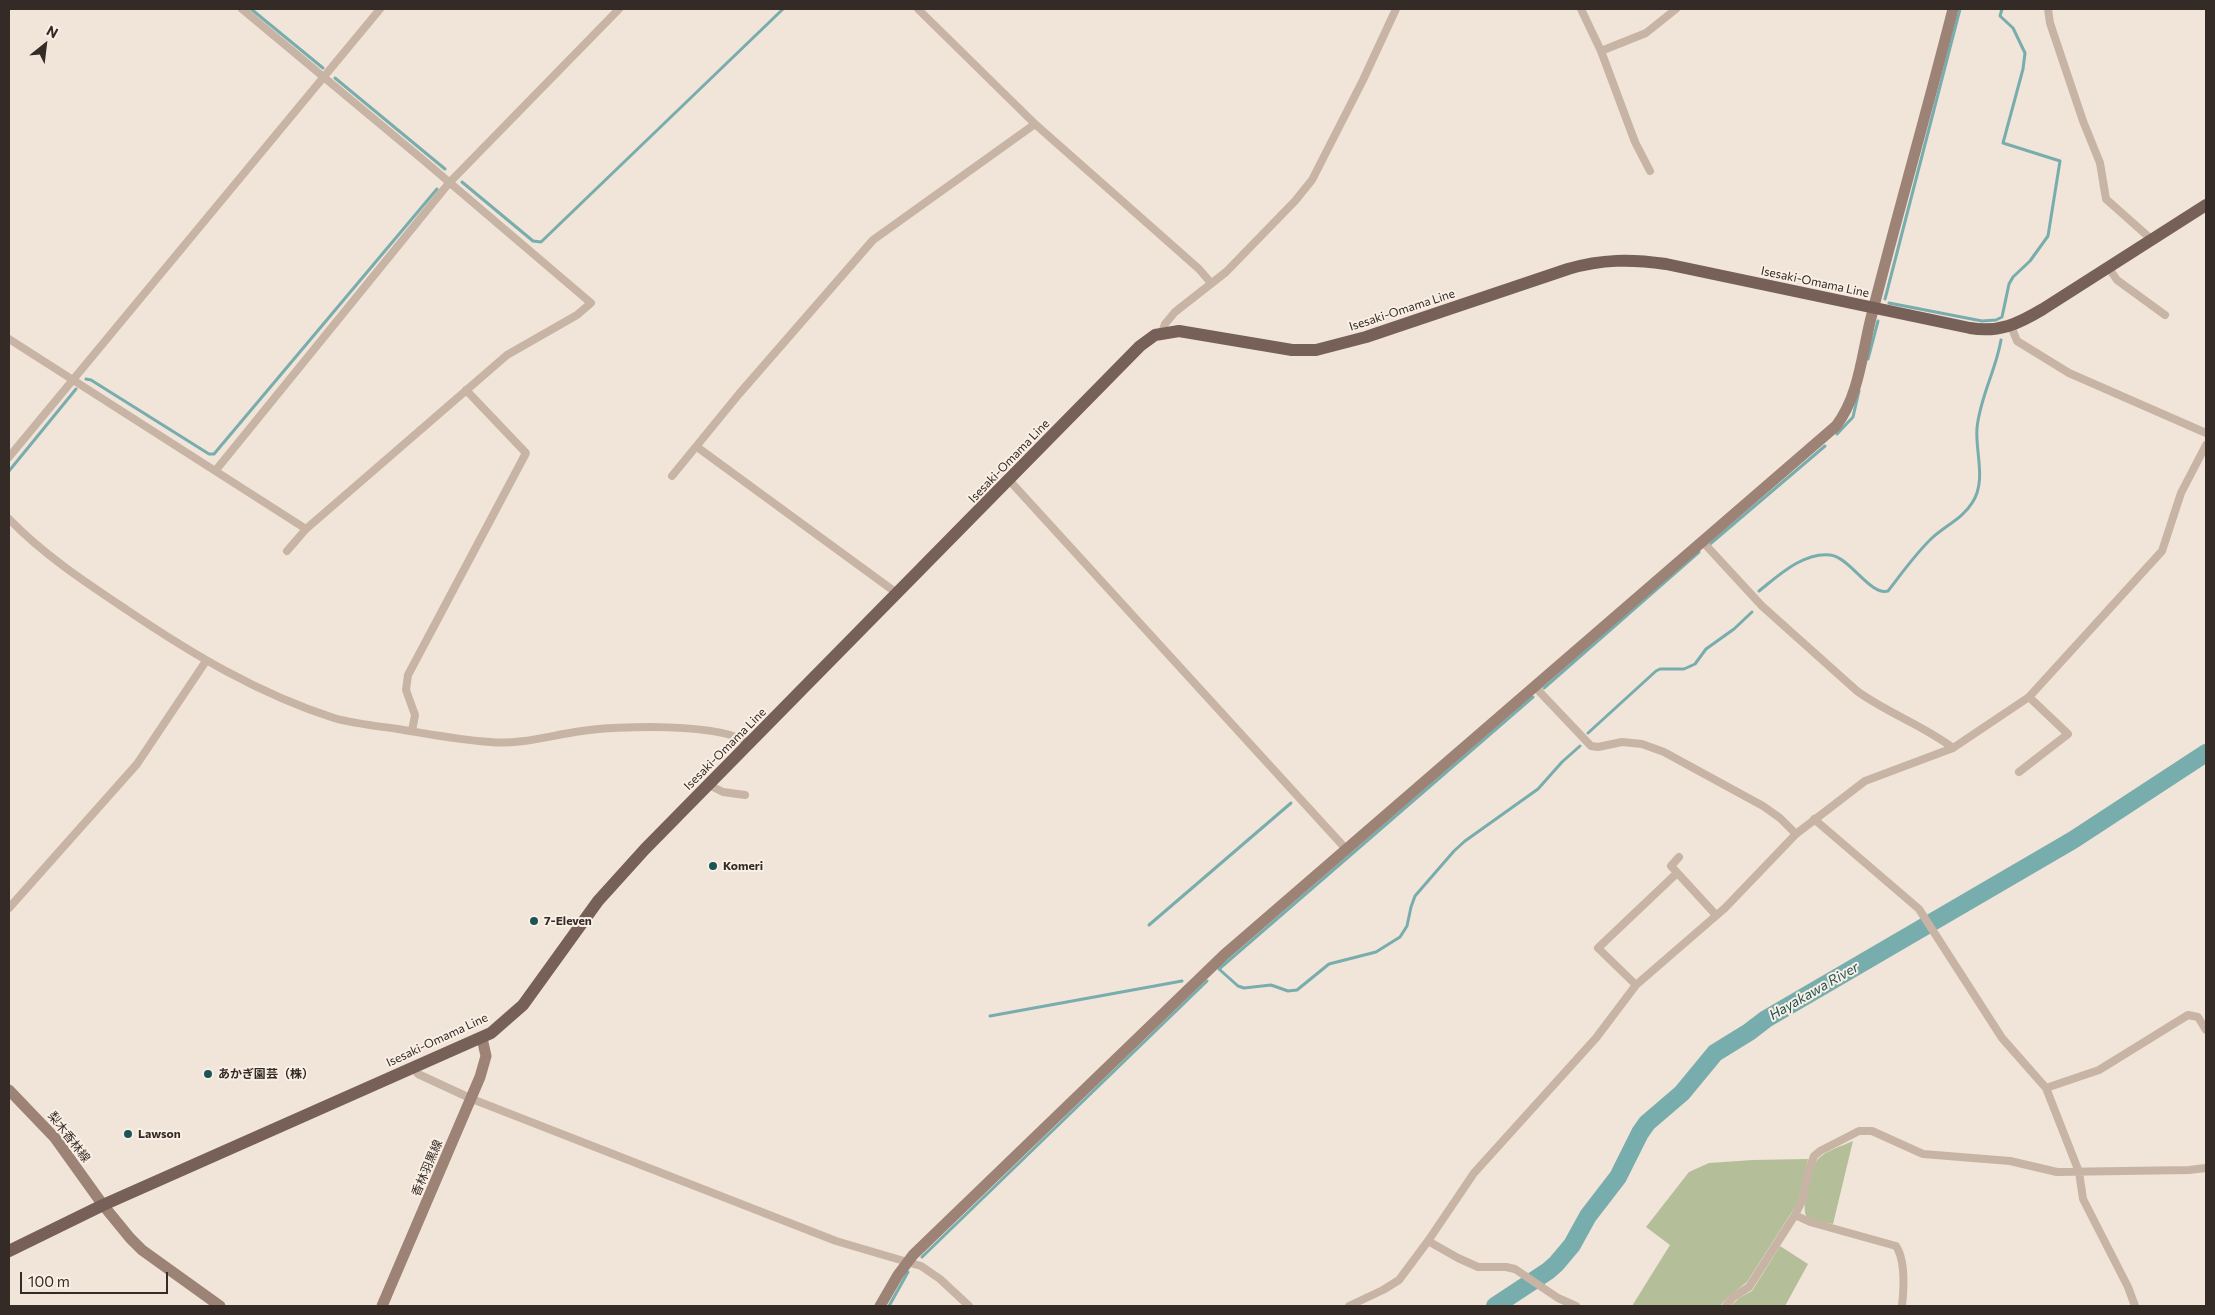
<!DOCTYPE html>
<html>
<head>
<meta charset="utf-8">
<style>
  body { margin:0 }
  #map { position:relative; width:2215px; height:1315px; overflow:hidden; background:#f1e4d8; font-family:Commissioner,sans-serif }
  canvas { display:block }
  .frame { position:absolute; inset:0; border:10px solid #342a26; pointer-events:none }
  .north { position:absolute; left:20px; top:20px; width:50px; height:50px; -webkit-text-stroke:4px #f9efe4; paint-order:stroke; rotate:29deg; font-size:14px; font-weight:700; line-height:20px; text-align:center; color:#342a26 }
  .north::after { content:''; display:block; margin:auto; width:18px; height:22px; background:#342a26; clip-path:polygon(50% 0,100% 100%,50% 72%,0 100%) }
  .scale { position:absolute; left:20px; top:1272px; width:148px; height:22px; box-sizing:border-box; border:2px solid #342a26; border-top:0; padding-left:6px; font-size:15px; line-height:18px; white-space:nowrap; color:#342a26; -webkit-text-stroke:4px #f9efe4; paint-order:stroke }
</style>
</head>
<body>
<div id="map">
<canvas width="2215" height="1315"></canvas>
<div class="frame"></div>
<div class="north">N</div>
<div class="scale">100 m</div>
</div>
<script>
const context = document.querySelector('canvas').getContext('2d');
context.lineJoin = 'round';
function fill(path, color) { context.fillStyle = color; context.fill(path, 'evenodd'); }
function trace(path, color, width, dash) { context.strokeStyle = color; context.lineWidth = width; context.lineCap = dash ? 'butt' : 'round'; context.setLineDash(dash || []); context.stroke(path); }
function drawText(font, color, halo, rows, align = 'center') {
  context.font = font + ' Commissioner,"Noto Sans JP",sans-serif'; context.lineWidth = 4; context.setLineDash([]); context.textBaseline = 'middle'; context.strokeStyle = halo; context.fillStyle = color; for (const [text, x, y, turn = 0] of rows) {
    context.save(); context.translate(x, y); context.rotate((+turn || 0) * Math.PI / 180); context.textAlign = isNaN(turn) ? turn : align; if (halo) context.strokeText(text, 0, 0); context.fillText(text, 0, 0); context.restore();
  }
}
fill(new Path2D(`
  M1853 1141 1833 1224C1826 1223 1812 1222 1807 1217 1800 1210 1811 1166 1818 1159 1827 1150 1842 1146 1853 1141Z
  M1808 1159 1799 1200 1795 1207 1747 1282 1729 1296 1720 1306H1632L1670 1245 1646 1227 1689 1172 1709 1163 1753 1160Z
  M1780 1246 1808 1264 1785 1306H1731L1739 1298 1752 1291Z`), '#b4bf99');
trace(new Path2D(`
  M251 9 323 68
  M335 78 445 169
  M462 182 533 241 541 242 783 9
  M1885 299 1960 9
  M1889 303 1982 321 1996 320 2002 317 2009 284 2013 277 2030 261 2048 236 2060 161 2003 143 2023 69 2025 53 2013 28 2000 16 2002 9
  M1868 359 1878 321
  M86 379 91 380 209 454H214L437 189
  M1837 434 1853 417 1859 391
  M9 471 76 389
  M1710 544 1825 446
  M1759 591C1778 576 1803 552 1830 555 1850 557 1870 596 1888 591 1902 573 1916 553 1932 538 1945 526 1963 518 1972 503 1987 481 1975 452 1977 428 1980 397 1996 370 2001 340
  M1544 688 1699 552
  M1533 697 1219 969 1238 986 1244 988 1271 985 1288 991 1297 990 1329 964 1376 952 1400 937 1407 926 1411 907 1415 896 1454 851 1465 841 1538 789 1562 762 1580 746
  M1588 733 1656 671 1660 669H1684L1695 664 1706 649 1734 629 1752 612
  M1149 925 1291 803
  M990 1016 1182 981
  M922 1257 1207 981
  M889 1306 908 1272`), '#78adad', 3);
trace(new Path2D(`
  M1495 1306 1548 1271 1556 1264 1572 1245 1588 1216 1618 1177 1640 1133 1647 1123 1682 1093 1715 1053 1749 1032 1766 1019 2073 840 2206 753`), '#78adad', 18);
trace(new Path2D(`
  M242 9 422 159 591 303 577 315 507 355 306 529 287 551
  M918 9 1035 124 1199 269 1211 283
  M1581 9 1601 51 1635 142 1650 171
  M2048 9 2050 23 2083 121 2100 163 2106 199 2151 239
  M1601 51 1646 33 1676 9
  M2108 267 2117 280 2165 315
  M2011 326 2017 341 2069 373 2206 433
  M1162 333 1165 324 1175 312 1226 272 1295 201 1312 180 1363 80 1396 9
  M9 339 306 529
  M697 447 898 594
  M9 457 380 9
  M216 470 449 183 619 9
  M672 476 739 394 873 240 1035 124
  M1009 480 1346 849
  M9 519C44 555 85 582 127 610 192 654 259 694 334 718 355 724 377 726 398 729 429 734 459 740 490 742 522 745 551 735 582 731 616 726 724 722 749 744
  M1702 541 1762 606 1857 691C1887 713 1923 725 1953 748
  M1535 687 1591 746 1598 747 1622 742 1642 744 1664 752 1763 806 1780 818 1796 834
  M412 731 415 715 406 690 408 675 526 453 466 390
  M2019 772 2068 734 2029 697
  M709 785 723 792 745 795
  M1814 819 1919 909 2002 1038 2046 1088 2079 1172 2083 1199 2128 1287 2135 1306
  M1679 857 1671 866 1716 915
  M9 908 137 764 206 661
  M1636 985 1598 948 1677 873
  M412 1067 418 1074 472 1099 836 1241 921 1266 940 1279 969 1306
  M2046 1088 2099 1070 2188 1015 2198 1017 2206 1030
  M1795 1215 1810 1222 1896 1246C1906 1261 1904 1288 1902 1306
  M1428 1241 1458 1258 1478 1267H1506L1515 1269 1558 1298 1576 1306
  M1349 1306 1383 1290 1399 1280 1428 1241 1474 1173 1596 1038 1636 985 1725 908 1796 834 1865 781 1953 748 2029 697 2162 551 2181 493 2206 445
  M1726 1306 1733 1297 1749 1287 1795 1215 1803 1199 1808 1172 1814 1156 1820 1151 1859 1131H1872L1923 1154 2010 1161 2057 1172 2189 1170 2206 1168`), '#c8b4a5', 8);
trace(new Path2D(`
  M9 1090 55 1138 103 1205 130 1238 142 1250 220 1306
  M382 1306 480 1077 486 1056 482 1038
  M880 1306 898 1275 913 1255 1224 955 1836 426C1860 395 1862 351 1872 314 1898 212 1927 111 1953 9`), '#9c8376', 11);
trace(new Path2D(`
  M9 1251 103 1205 491 1033 523 1005 598 901 645 849 1140 346 1155 335 1179 331 1292 350H1316L1366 337 1568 269C1602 259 1631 259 1666 264L1970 328C1999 333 2018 324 2043 309L2206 205`), '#766057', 12);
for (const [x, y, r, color] of [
  [713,866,5,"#1c5355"],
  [534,921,5,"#1c5355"],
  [208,1074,5,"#1c5355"],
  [128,1134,5,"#1c5355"]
]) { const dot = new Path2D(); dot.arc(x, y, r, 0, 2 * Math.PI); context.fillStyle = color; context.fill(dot); trace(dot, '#f9efe4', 2); }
drawText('12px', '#342a26', '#f9efe4', [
  ["Isesaki-Omama Line",1815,282,12],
  ["Isesaki-Omama Line",1402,310,-18],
  ["Isesaki-Omama Line",1009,461,-46],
  ["Isesaki-Omama Line",725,749,-45],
  ["Isesaki-Omama Line",437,1040,-25],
  ["梨木香林線",69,1137,52],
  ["香林羽黒線",427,1168,-67]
]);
drawText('bold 12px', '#342a26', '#f9efe4', [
  ["Komeri",723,866],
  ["7-Eleven",544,921],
  ["あかぎ園芸（株）",218,1074],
  ["Lawson",138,1134]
], 'left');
drawText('italic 14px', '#1c5355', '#f9efe4', [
  ["Hayakawa River",1814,991,-30]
]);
</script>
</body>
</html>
